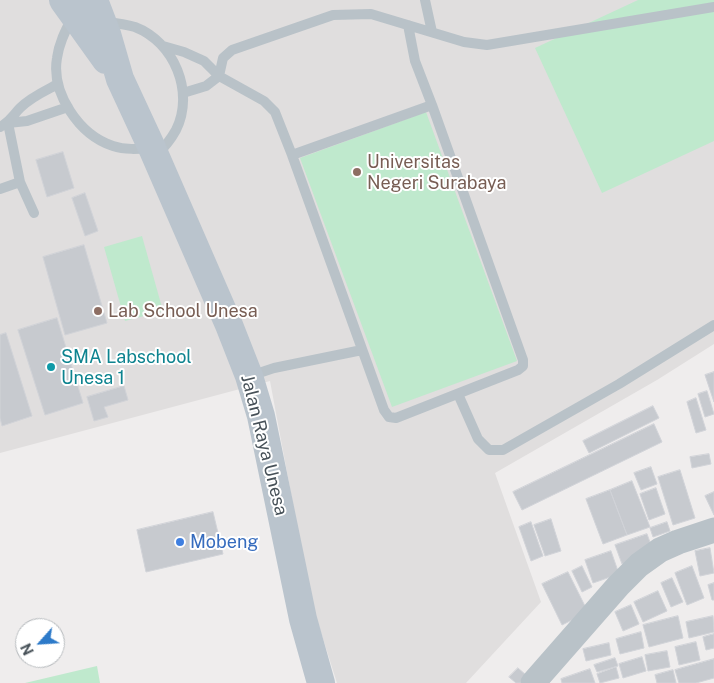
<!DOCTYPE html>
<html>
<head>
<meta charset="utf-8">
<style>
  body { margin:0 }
  #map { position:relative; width:714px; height:683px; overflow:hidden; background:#efeded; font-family:"Public Sans",sans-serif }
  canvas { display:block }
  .north { position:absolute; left:15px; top:618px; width:50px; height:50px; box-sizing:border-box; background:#fff; border:1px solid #b5b9bc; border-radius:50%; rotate:244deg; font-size:14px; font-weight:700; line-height:20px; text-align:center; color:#475158 }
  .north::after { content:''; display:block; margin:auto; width:18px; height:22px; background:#2d7ac9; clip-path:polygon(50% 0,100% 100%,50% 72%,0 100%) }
</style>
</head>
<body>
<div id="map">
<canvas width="714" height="683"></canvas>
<div class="north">N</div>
</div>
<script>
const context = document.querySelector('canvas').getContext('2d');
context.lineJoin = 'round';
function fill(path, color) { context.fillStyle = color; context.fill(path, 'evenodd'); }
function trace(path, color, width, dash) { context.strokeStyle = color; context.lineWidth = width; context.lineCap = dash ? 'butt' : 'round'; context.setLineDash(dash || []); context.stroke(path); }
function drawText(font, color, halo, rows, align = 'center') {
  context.font = font + ' "Public Sans",sans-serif'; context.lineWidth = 4; context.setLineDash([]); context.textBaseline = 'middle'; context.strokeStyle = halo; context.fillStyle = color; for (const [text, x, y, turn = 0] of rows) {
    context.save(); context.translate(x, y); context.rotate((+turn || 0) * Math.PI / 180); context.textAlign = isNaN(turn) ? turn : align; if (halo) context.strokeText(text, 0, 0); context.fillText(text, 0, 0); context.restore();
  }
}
fill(new Path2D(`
  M0 0H714V344L657 380 495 473 541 602 466 683H337L311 601 270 381 0 453Z`), '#e0dede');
fill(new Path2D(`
  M638 0H714V141L602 193 535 48Z
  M426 112 517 361 392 407 300 158Z
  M142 236 163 311 125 321 104 247Z
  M97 666 100 683H25Z`), '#bfe9cd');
const building = new Path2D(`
  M63 152 74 188 47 197 36 160Z
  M85 193 98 231 85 236 72 198Z
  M84 245 107 323 65 335 43 257Z
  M57 318 83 403 45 415 18 330Z
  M6 333 32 416 2 426 0 418V335Z
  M714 372V402L705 375Z
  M124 386 128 400 104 407 108 417 94 421 87 397Z
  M707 391 714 414 705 417 698 394Z
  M696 398 706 430 696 433 687 402Z
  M653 406 659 418 589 453 583 441Z
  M654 424 662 442 522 510 513 492Z
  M709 454 711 464 692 468 690 457Z
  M651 467 657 484 641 490 634 473Z
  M680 470 695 518 673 525 658 477Z
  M632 481 650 527 627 535 610 490Z
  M656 488 665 514 649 520 640 494Z
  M610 490 627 535 603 544 586 499Z
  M714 492V515L705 496Z
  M213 512 223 554 146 572 137 530Z
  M551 519 561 551 545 556 534 525Z
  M531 522 543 556 531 561 519 527Z
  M667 522 670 531 653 537 650 528Z
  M647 534 654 553 622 564 615 545Z
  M710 548 714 573 700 576 695 551Z
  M611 551 619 574 593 583 585 560Z
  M582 566 592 587 582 592 572 571Z
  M692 566 704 598 687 605 675 573Z
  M568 572 588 612 562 625 542 584Z
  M672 578 683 602 671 607 661 583Z
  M714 583V600H712L708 585Z
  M658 591 667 611 643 622 634 602Z
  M631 605 639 624 623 631 615 612Z
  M678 616 683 638 649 647 643 625Z
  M713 616 714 632 689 638 686 622Z
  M641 632 644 648 620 654 616 639Z
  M714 634V648L706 650 703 637Z
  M696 642 700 660 679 665 675 647Z
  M609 643 611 655 586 661 583 649Z
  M667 651 670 667 648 671 645 655Z
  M642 657 646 671 623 678 619 664Z
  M615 658 618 666 597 672 594 665Z
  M714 659V678L696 683H679L675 670Z
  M616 667 619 678 600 683 597 674Z
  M518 668 526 675 520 683H516L509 677Z
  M590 669 595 683H562L561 679Z
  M673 670 676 683H657L655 675Z`);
fill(building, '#c7cacf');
trace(building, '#d1d3d8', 1);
trace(new Path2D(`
  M425 0 432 32
  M72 18C65 31 59 43 57 58 51 93 79 135 113 146 125 150 138 149 151 148
  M105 22C115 23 125 24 135 27 174 42 195 92 176 130 171 139 165 147 157 154
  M408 25 415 61 432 105
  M163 46 184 52 204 61 219 76 264 101 275 112 292 155
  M183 93 206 86 219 76 223 58 232 50 333 15 371 14 464 42 487 45 714 7
  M432 105 523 360V366L518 370 396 418 389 417 384 410 292 155Z
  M0 127C10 122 13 115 20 108 31 97 45 91 58 84
  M0 189 20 182
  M34 213 20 182 8 123 27 121 68 107
  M250 376 274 368 362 350
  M458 394 478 439 489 450H503L619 384 714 325`), '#b9c2c8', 10);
trace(new Path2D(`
  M533 683 618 586 639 565 660 550 678 542 714 530`), '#b9c2c8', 25);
trace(new Path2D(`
  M63 0 106 60
  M94 0 107 34 120 79 152 148 229 325 249 376 261 416 303 619 321 683`), '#bac4cd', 28);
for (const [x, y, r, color] of [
  [357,172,5,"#8d6e63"],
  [98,311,5,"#8d6e63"],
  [51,367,5,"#0f9aa8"],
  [180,542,5,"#3f7fe0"]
]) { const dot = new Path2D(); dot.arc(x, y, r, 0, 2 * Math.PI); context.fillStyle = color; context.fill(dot); trace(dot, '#fff', 2); }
drawText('18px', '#785e54', '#fff', [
  ["Universitas",367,162],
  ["Negeri Surabaya",367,183],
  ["Lab School Unesa",108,311]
], 'left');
drawText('18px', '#0d838f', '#fff', [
  ["SMA Labschool",61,357],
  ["Unesa 1",61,378]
], 'left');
drawText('18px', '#475158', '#fff', [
  ["Jalan Raya Unesa",264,445,76]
]);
drawText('18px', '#366cbe', '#fff', [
  ["Mobeng",190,542]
], 'left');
</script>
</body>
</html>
